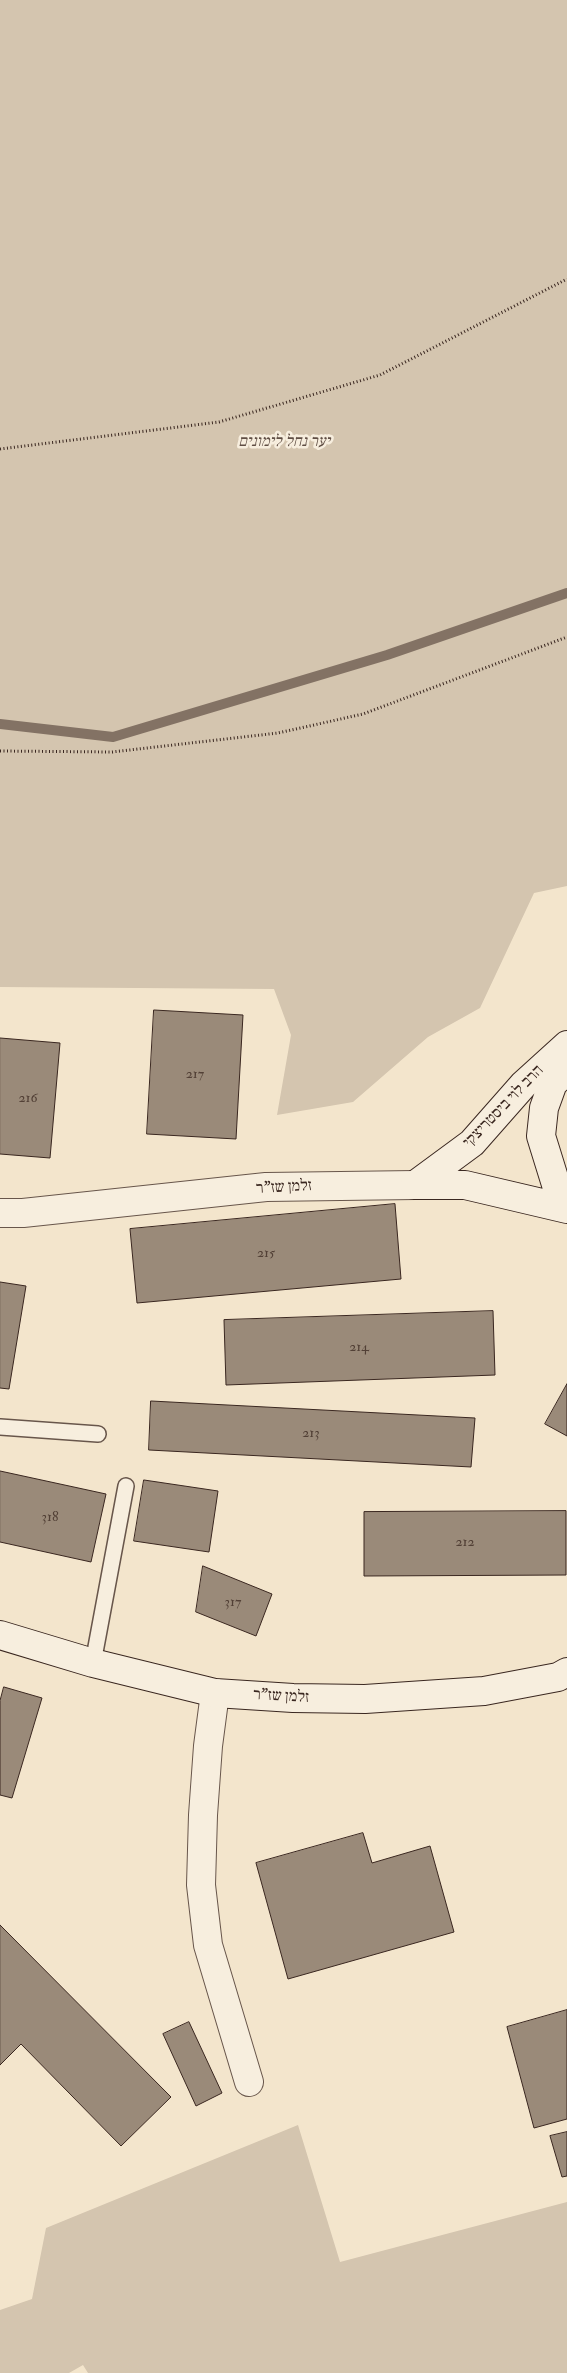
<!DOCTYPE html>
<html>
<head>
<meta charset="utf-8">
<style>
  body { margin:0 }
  canvas { display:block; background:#f3e5cc }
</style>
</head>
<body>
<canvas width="567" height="2373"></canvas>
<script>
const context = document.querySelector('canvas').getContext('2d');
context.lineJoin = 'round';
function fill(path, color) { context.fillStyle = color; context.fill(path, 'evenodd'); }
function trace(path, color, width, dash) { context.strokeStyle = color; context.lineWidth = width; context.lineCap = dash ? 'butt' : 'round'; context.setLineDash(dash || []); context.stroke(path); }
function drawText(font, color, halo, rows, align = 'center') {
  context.font = font + ' "IM FELL Double Pica","Frank Ruhl Libre",serif'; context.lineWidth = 5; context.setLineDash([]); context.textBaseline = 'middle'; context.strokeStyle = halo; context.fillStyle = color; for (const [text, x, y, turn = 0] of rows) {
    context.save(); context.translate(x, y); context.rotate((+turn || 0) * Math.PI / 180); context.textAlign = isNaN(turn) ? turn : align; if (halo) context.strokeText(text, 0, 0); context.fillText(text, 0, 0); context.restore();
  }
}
fill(new Path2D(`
  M0 0H567V886L534 893 480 1008 428 1037 353 1102 277 1115 291 1035 274 989 0 987Z
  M298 2125 340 2262 567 2202V2373H88L83 2365 69 2373H0V2310L32 2299 46 2228Z`), '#d4c5af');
trace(new Path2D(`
  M0 724 113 737 387 655 567 593`), '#837264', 10);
const building = new Path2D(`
  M154 1010 243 1015 236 1139 147 1134Z
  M0 1038 60 1043 50 1158 0 1154Z
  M395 1204 401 1279 137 1303 130 1229Z
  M0 1282 26 1286 9 1389 0 1388Z
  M493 1311 495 1375 226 1385 224 1320Z
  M567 1384V1436L545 1424Z
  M151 1401 475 1418 471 1467 149 1450Z
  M0 1471 106 1494 91 1562 0 1542Z
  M144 1480 218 1491 209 1552 134 1541Z
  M566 1511V1575L364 1576V1512Z
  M203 1566 272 1594 256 1636 196 1612Z
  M4 1687 42 1698 12 1798 0 1795V1701Z
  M363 1833 372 1863 430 1846 454 1932 288 1979 256 1863Z
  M0 1925 171 2097 121 2146 21 2044 0 2065Z
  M567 2010V2119L534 2128 507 2027Z
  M189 2022 222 2093 196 2106 163 2034Z
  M567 2132V2176L562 2177 550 2136Z`);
fill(building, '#9a8a79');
trace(building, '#3a2720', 1);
const lane = new Path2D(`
  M0 1427 98 1434
  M93 1663 126 1486`);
const street = new Path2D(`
  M0 1213H23L266 1187 415 1185
  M215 1693 208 1746 203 1815 201 1885 208 1945 249 2082`);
const secondary = new Path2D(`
  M415 1185 472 1143 524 1084 567 1045
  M415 1185H465L567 1209
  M563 1207 541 1136 544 1108 553 1083 567 1071
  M0 1635 93 1663 215 1693 293 1698 365 1699 484 1691 558 1677 567 1672`);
trace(lane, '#68564b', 18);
trace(street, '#68564b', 30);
trace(secondary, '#3a2720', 30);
trace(new Path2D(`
  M0 449 219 422 380 375 567 279
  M0 751 112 752 278 733 363 714 567 637`), '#3a2720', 3, [1, 2.5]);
trace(lane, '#f7eede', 15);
trace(street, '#f7eede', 28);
trace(secondary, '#f7eede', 28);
drawText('14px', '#524036', null, [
  ["217",195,1075],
  ["216",28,1099],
  ["215",266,1254],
  ["214",359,1348],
  ["213",311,1434],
  ["318",50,1518],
  ["212",465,1543],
  ["317",233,1603]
]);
drawText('italic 16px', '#604e44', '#f7eede', [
  ["יער נחל לימונים",284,443]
]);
drawText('16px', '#3a2720', '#f7eede', [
  ["הרב לוי ביסטריצקי",504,1107,-46],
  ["זלמן שז\"ר",284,1188,-3],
  ["זלמן שז\"ר",281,1697,3]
]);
</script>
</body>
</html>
